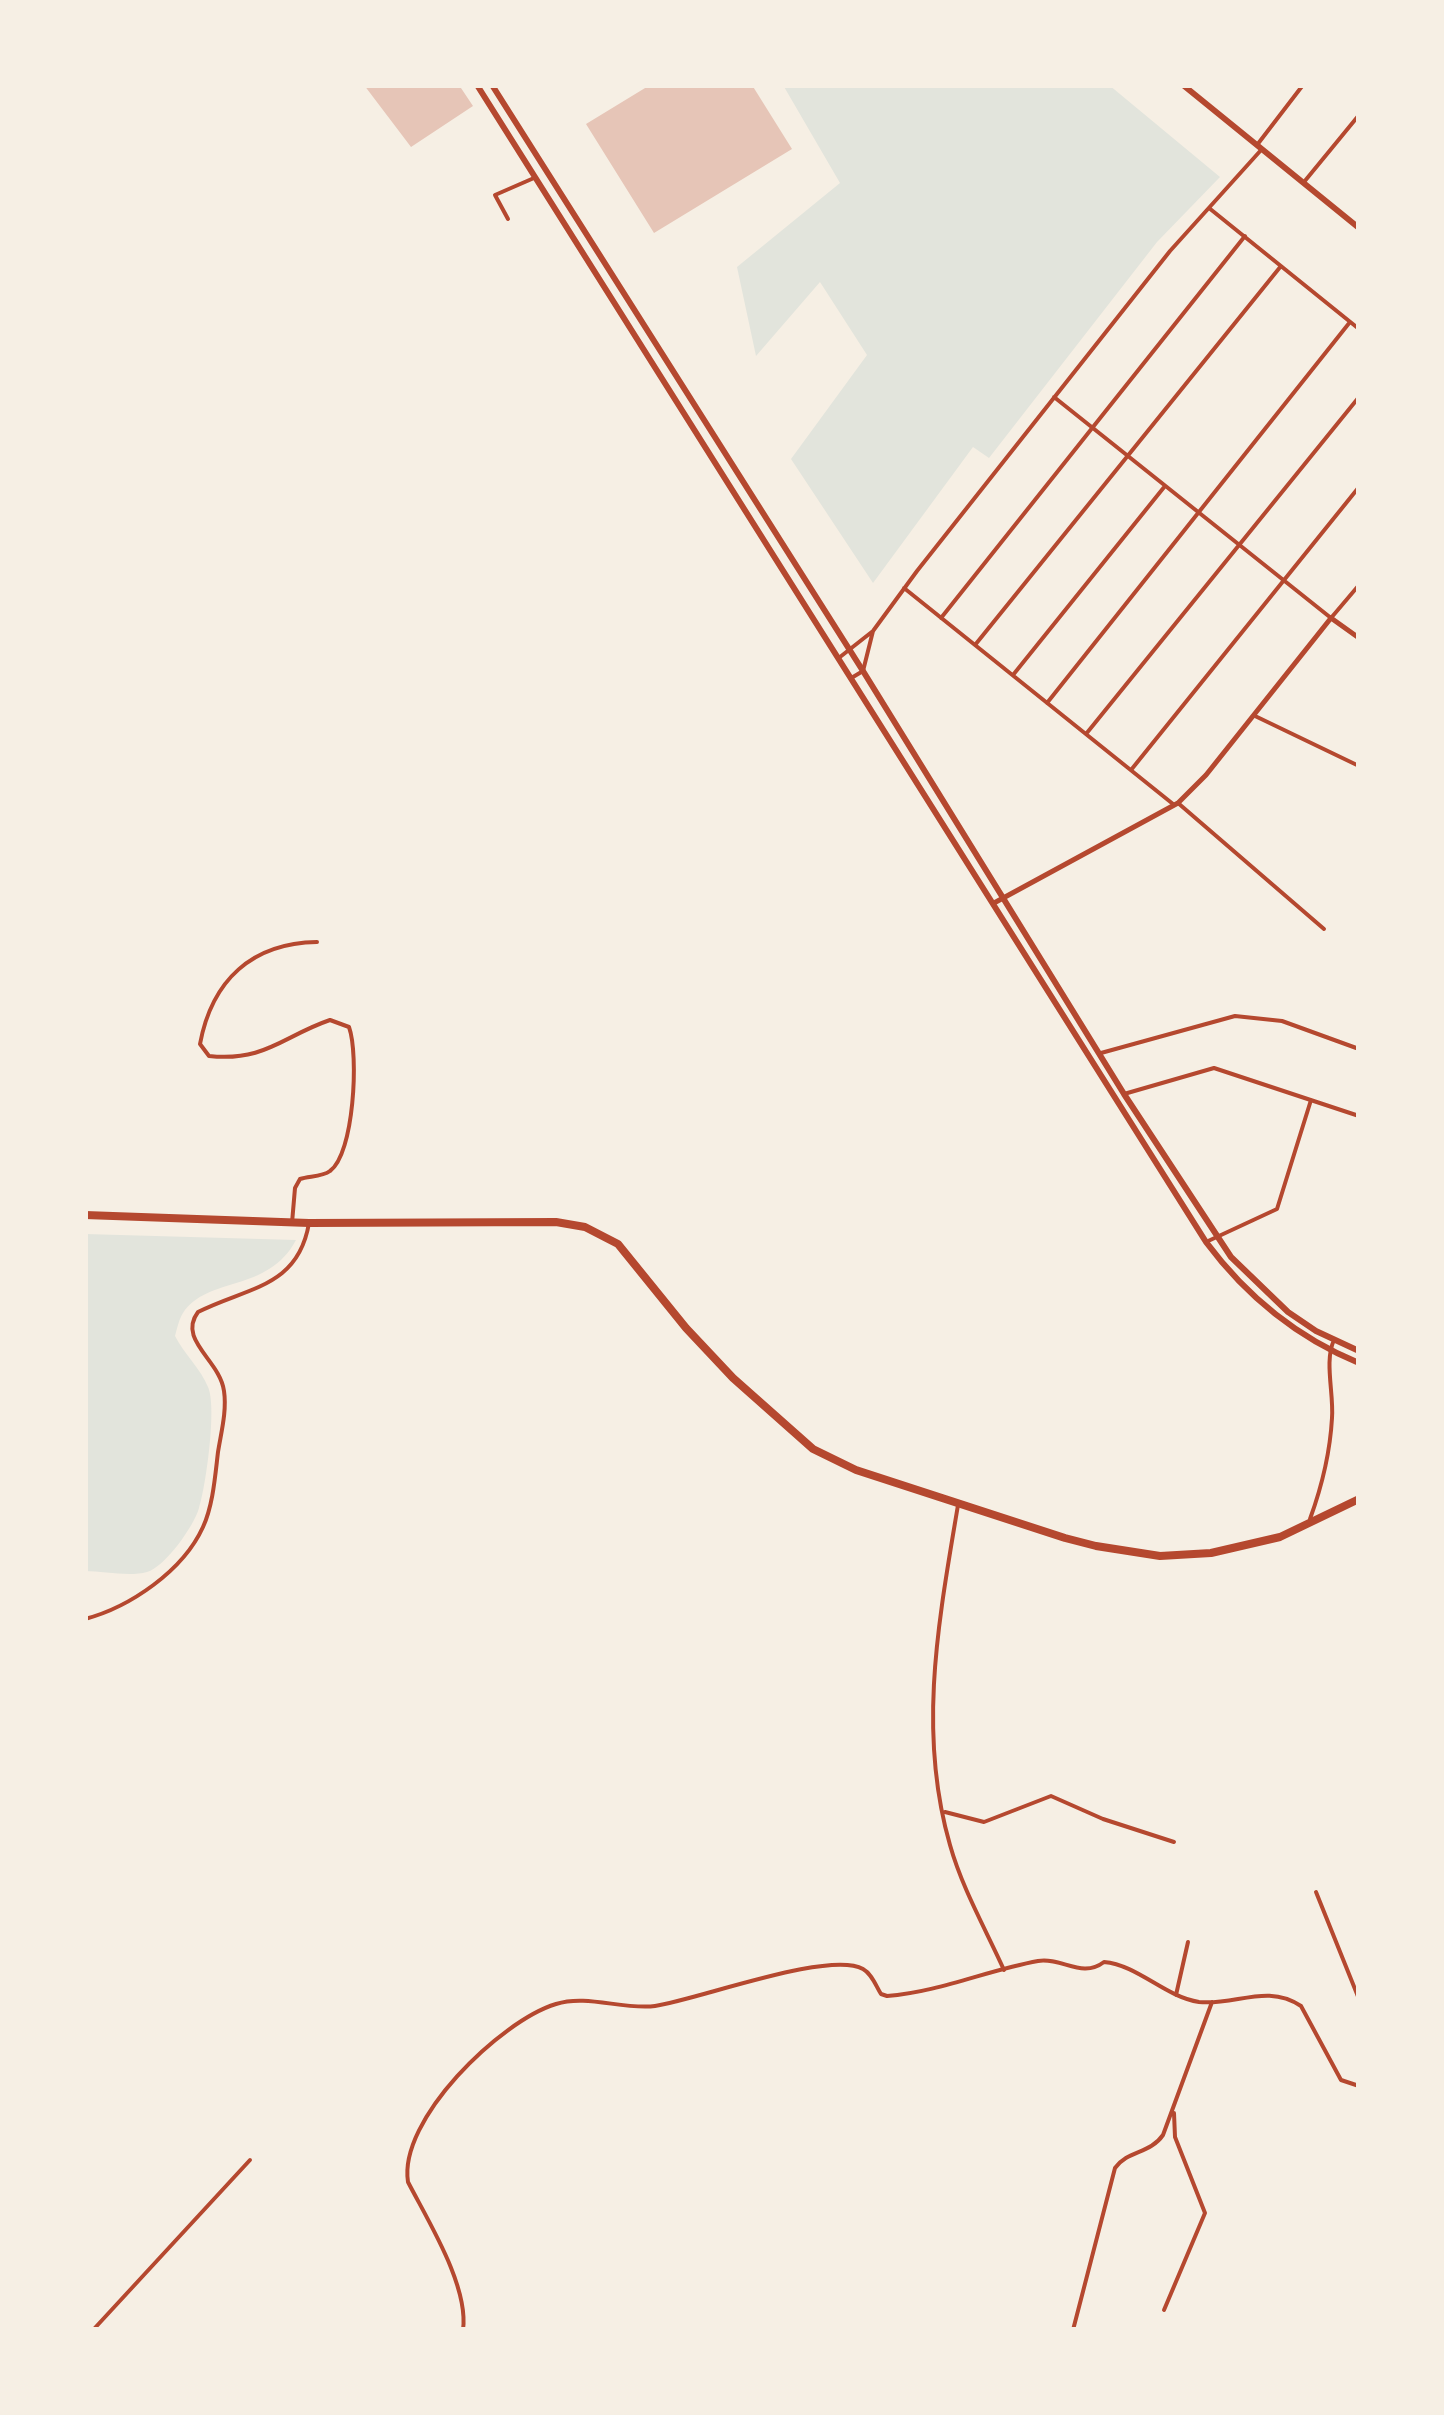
<!DOCTYPE html>
<html>
<head>
<meta charset="utf-8">
<style>
  body { margin:0 }
  #map { position:relative; width:1444px; height:2415px; overflow:hidden; background:#f6efe4; font-family:"Roboto Condensed",sans-serif }
  canvas { display:block }
  .frame { position:absolute; inset:0; border:88px solid #f6efe4; pointer-events:none }
</style>
</head>
<body>
<div id="map">
<canvas width="1444" height="2415"></canvas>
<div class="frame"></div>
</div>
<script>
const context = document.querySelector('canvas').getContext('2d');
context.lineJoin = 'round';
function fill(path, color) { context.fillStyle = color; context.fill(path, 'evenodd'); }
function trace(path, color, width, dash) { context.strokeStyle = color; context.lineWidth = width; context.lineCap = dash ? 'butt' : 'round'; context.setLineDash(dash || []); context.stroke(path); }
fill(new Path2D(`
  M783 85H1109L1220 177 1157 242 989 458 973 447 873 583 791 459 867 355 820 282 756 356 737 267 840 183Z
  M85 1234 296 1240C268 1293 207 1276 183 1313 179 1319 177 1329 175 1336 184 1354 201 1369 208 1387 217 1407 206 1486 199 1508 194 1526 165 1567 147 1572 129 1577 103 1571 85 1571Z`), '#e2e4dc');
fill(new Path2D(`
  M364 85H459L473 106 411 147Z
  M650 85H752L792 149 654 233 586 124Z`), '#e6c5b7');
trace(new Path2D(`
  M1257 145 1303 85
  M1304 182 1359 115
  M1209 208 1359 329
  M508 219 495 195 534 178
  M1054 397 1331 618 1359 585
  M904 588 1173 804
  M941 618 1245 236
  M975 645 1281 266
  M840 657 873 631 917 571 1170 251 1262 149
  M1013 675 1165 486
  M853 677 863 671 873 631
  M1047 703 1350 322
  M1255 716 1359 766
  M1086 734 1359 397
  M1131 770 1359 487
  M1178 803 1324 929
  M1101 1053 1235 1016 1282 1021 1359 1049
  M1124 1094 1214 1068 1359 1116
  M292 1223 295 1188 300 1179C309 1176 322 1177 330 1171 354 1154 359 1055 349 1027L330 1020C283 1036 265 1062 209 1056L200 1044C212 980 252 943 317 942
  M1206 1242 1277 1209 1311 1100
  M958 1505C939 1619 917 1731 950 1845 962 1888 986 1930 1004 1970
  M1310 1519C1322 1486 1330 1454 1332 1418 1334 1394 1324 1361 1334 1340
  M85 1619C130 1607 183 1571 203 1527 213 1505 215 1477 218 1452 221 1433 227 1411 224 1391 220 1360 177 1340 198 1312 247 1287 298 1288 309 1223
  M945 1812 984 1822 1051 1796 1103 1819 1174 1842
  M1316 1892 1359 1999
  M1176 1995 1188 1942
  M1164 2310 1205 2213 1175 2137 1174 2113
  M93 2330 250 2160
  M463 2330C469 2286 428 2221 408 2182 398 2120 500 2021 556 2004 587 1994 622 2010 655 2006 697 2000 829 1950 863 1969 872 1974 876 1986 881 1994L887 1996C939 1992 988 1970 1038 1961 1062 1957 1082 1979 1104 1962 1138 1965 1165 1997 1199 2002 1235 2006 1267 1983 1301 2006L1341 2080 1359 2086
  M1073 2330 1115 2168C1128 2150 1150 2154 1163 2135L1212 2002`), '#b5482f', 4);
trace(new Path2D(`
  M994 903 1178 803 1206 775 1331 618 1359 638`), '#b5482f', 5);
trace(new Path2D(`
  M1183 85 1359 228`), '#b5482f', 6);
trace(new Path2D(`
  M477 85 1206 1242C1247 1297 1296 1337 1359 1363
  M492 85 863 671 1124 1094 1231 1257 1288 1312 1316 1331 1359 1351`), '#b5482f', 6);
trace(new Path2D(`
  M85 1215 309 1223 556 1222 585 1227 618 1244 686 1328 733 1378 813 1449 856 1470 1065 1538 1096 1546 1160 1556 1211 1553 1280 1537 1359 1499`), '#b5482f', 8);
</script>
</body>
</html>
